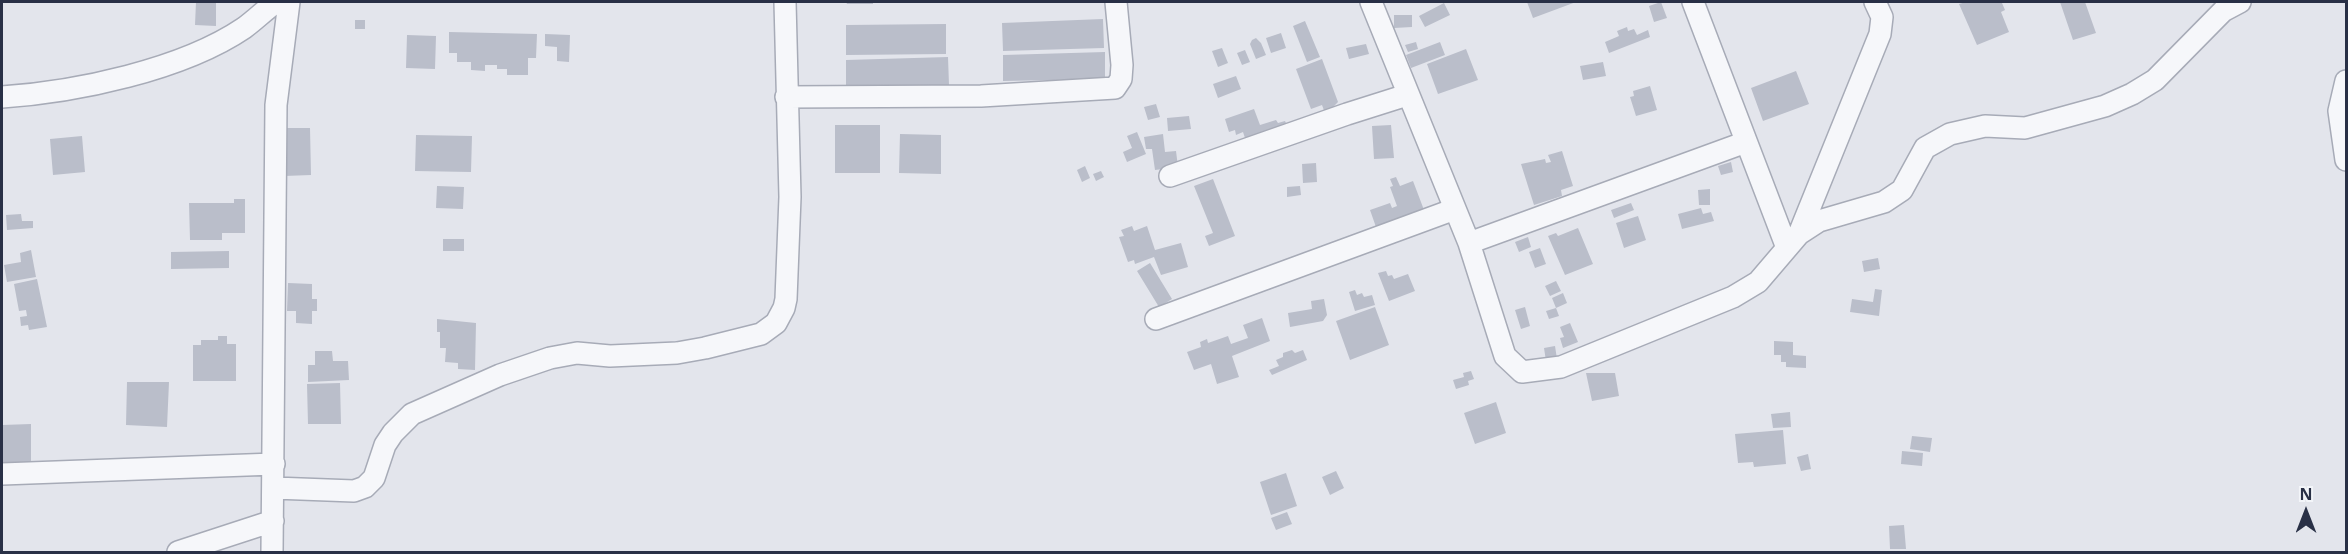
<!DOCTYPE html>
<html>
<head>
<meta charset="utf-8">
<style>
  body { margin:0 }
  #map { position:relative; width:2348px; height:554px; overflow:hidden; background:#e3e5ec; font-family:"Noto Sans",sans-serif }
  canvas { display:block }
  .frame { position:absolute; inset:0; border:3px solid #293046; pointer-events:none }
  .north { position:absolute; left:2276px; top:482px; width:60px; height:60px; -webkit-text-stroke:4px #f3f5f9; paint-order:stroke; rotate:0deg; font-size:16px; font-weight:700; line-height:24px; text-align:center; color:#293046 }
  .north::after { content:''; display:block; margin:auto; width:21px; height:27px; background:#293046; clip-path:polygon(50% 0,100% 100%,50% 72%,0 100%) }
</style>
</head>
<body>
<div id="map">
<canvas width="2348" height="554"></canvas>
<div class="frame"></div>
<div class="north">N</div>
</div>
<script>
const context = document.querySelector('canvas').getContext('2d');
context.lineJoin = 'round';
function fill(path, color) { context.fillStyle = color; context.fill(path, 'evenodd'); }
function trace(path, color, width, dash) { context.strokeStyle = color; context.lineWidth = width; context.lineCap = dash ? 'butt' : 'round'; context.setLineDash(dash || []); context.stroke(path); }
fill(new Path2D(`
  M196 2H216V26L195 25Z
  M846 2H873V4H847Z
  M1527 2H1576L1533 18Z
  M1661 2 1667 18 1654 22 1649 6Z
  M1966 2H2006L2002 3 2005 10 2001 12 2009 32 1977 45 1959 4Z
  M2060 2H2085L2096 33 2073 40Z
  M1444 3 1450 15 1425 27 1419 16Z
  M1394 15H1412V27L1394 28Z
  M1103 19 1104 48 1003 51 1002 23Z
  M355 20H365V29H355Z
  M1305 21 1320 57 1307 62 1293 26Z
  M946 24V54L846 55V25Z
  M1627 27 1628 31 1634 29 1637 35 1648 30 1650 37 1609 53 1605 42 1619 36 1617 31Z
  M449 32 537 34 536 58H528V75H507V69H497V65H485V71L471 70V62H457V53H449Z
  M1281 33 1286 48 1271 53 1266 38Z
  M545 34 570 35 569 62 557 61V47L545 46Z
  M407 35 436 36 435 69 406 68Z
  M1256 38 1261 43 1266 55 1256 59 1250 44 1252 40Z
  M1416 42 1418 49 1408 52 1405 45Z
  M1440 42 1445 55 1411 68 1406 55Z
  M1366 44 1369 54 1349 59 1346 48Z
  M1222 48 1228 63 1218 67 1212 51Z
  M1466 49 1478 80 1438 94 1427 64Z
  M1245 50 1250 62 1242 65 1237 53Z
  M1105 52V79L1003 81V55Z
  M948 57 949 85 846 88V60Z
  M1322 59 1338 102 1333 107 1334 110 1325 113 1322 105 1311 109 1296 69Z
  M1603 62 1606 76 1583 80 1580 66Z
  M1796 71 1809 104 1763 121 1751 88Z
  M1236 76 1241 89 1218 98 1213 84Z
  M1650 86 1657 110 1636 116 1630 97 1634 96 1633 91Z
  M1156 104 1160 117 1148 120 1144 107Z
  M1254 109 1260 125 1276 120 1278 123 1285 121 1287 125 1245 138 1243 132 1236 135 1235 130 1229 132 1225 119Z
  M1189 116 1191 129 1168 131 1167 118Z
  M835 125H880V173H835Z
  M1391 125 1394 158 1374 159 1372 126Z
  M283 128H310L311 175 284 176Z
  M1137 132 1146 154 1127 162 1123 152 1132 148 1127 136Z
  M900 134 941 135V174L899 173Z
  M1163 134 1165 152 1176 151 1178 167 1155 170 1152 149H1146L1144 137Z
  M416 135 472 136 471 172 415 171Z
  M82 136 85 172 53 175 50 139Z
  M1562 151 1573 186 1561 190 1562 196 1534 205 1521 164 1545 159 1546 163 1551 162 1548 155Z
  M1731 162 1733 172 1721 175 1718 166Z
  M1316 163 1317 182 1303 183 1302 164Z
  M1085 166 1090 178 1082 182 1077 170Z
  M1101 171 1104 177 1096 181 1093 174Z
  M1396 177 1400 186 1413 181 1424 210 1376 227 1370 210 1390 203 1392 208 1397 206 1390 187 1393 186 1390 179Z
  M1213 179 1235 236 1209 246 1205 236 1213 233 1194 186Z
  M437 186 464 187 463 209 436 208Z
  M1300 186 1301 195 1287 197V187Z
  M1710 189V205H1699L1698 190Z
  M234 199H245V233H222V240H190L189 203H234Z
  M1631 203 1634 210 1614 218 1611 210Z
  M1701 208 1703 214 1711 212 1714 221 1682 229 1678 214Z
  M21 214 22 221H33V228L7 230 6 215Z
  M1638 216 1646 240 1624 248 1616 223Z
  M1132 226 1134 231 1147 226 1155 250 1181 243 1188 267 1161 275 1154 257 1135 264 1134 260 1128 262 1119 237 1124 236 1121 230Z
  M1578 228 1593 264 1565 275 1548 236 1556 233 1558 236Z
  M1528 237 1531 247 1519 252 1515 242Z
  M443 239H464V251H443Z
  M1540 248 1546 264 1535 268 1529 252Z
  M31 250 36 277 7 282 4 265 21 262 20 253Z
  M229 251V268L171 269V252Z
  M1878 258 1880 269 1864 272 1862 261Z
  M1150 263 1172 299 1159 307 1137 271Z
  M1386 271 1388 276 1392 275 1394 279 1408 274 1415 291 1389 301 1378 273Z
  M37 279 47 327 29 330 28 325 21 326 20 317 27 316 26 310 19 311 14 284Z
  M1556 281 1561 291 1550 296 1545 286Z
  M288 283 312 284V299H317V311H312V324L296 323V311H287Z
  M1875 289 1882 290 1879 316 1850 312 1852 299 1873 302Z
  M1355 290 1357 295 1362 293 1364 297 1372 295 1375 305 1355 311 1349 292Z
  M1563 293 1567 303 1556 308 1552 298Z
  M1324 299 1327 315 1323 321 1290 327 1288 313 1312 309 1311 301Z
  M1375 307 1389 345 1350 360 1336 321Z
  M1525 307 1530 326 1521 329 1515 310Z
  M1556 308 1559 316 1549 319 1546 311Z
  M1262 318 1270 341 1232 356 1239 377 1217 384 1211 364 1194 370 1187 352 1201 347 1200 342 1207 339 1208 343 1228 336 1231 344 1248 338 1243 325Z
  M437 319 476 323 475 370 458 369V363L445 362 446 348H440V332H437Z
  M1570 323 1578 342 1563 348 1560 338 1564 337 1560 327Z
  M218 336H227V344H236V381H193V345H201V340H218Z
  M1774 341 1793 342V355L1806 356V368L1786 367V362H1781V355H1774Z
  M1555 346 1557 359 1546 361 1544 348Z
  M1292 350 1295 353 1303 350 1307 360 1272 375 1269 370 1279 366 1276 360 1283 357V353Z
  M315 351H332L333 361H348L349 380 308 382V365H315Z
  M1471 371 1474 379 1468 381 1469 385 1456 389 1453 380 1464 377 1463 373Z
  M1586 373H1615L1619 396 1592 401Z
  M127 382H169L167 427 126 425Z
  M340 383 341 424H308L307 384Z
  M1496 402 1506 433 1475 444 1464 413Z
  M1790 412 1791 427 1773 428 1771 414Z
  M31 424V470H2V425Z
  M1783 430 1786 464 1754 467 1753 462 1738 463 1735 434Z
  M1912 436 1932 438 1930 452 1910 449Z
  M1902 451 1923 453 1922 466 1901 464Z
  M1808 454 1811 469 1801 471 1797 457Z
  M1336 471 1344 488 1330 495 1322 477Z
  M1286 473 1297 506 1271 515 1260 482Z
  M1287 512 1292 524 1276 530 1271 518Z
  M1904 525 1906 549H1890L1889 526Z`), '#babeca');
const minor = new Path2D(`
  M1371 2 1469 243 1505 356 1522 372 1561 367 1733 297 1758 282 1799 234 1819 221 1884 202 1902 190 1925 148 1950 134 1985 126 2025 128 2105 106 2132 94 2155 80 2223 11 2240 2
  M1693 2 1787 248
  M2346 81 2339 111 2346 160
  M2 97C76 92 182 70 244 28 255 20 265 10 276 2
  M786 97 981 96 1115 88 1121 79 1122 65 1116 2
  M1170 176 1347 114 1407 95
  M1799 234 1880 34 1882 17 1875 2
  M1469 243 1746 142
  M1156 319 1455 209
  M2 474 274 464
  M274 488 354 491 365 487 374 478 385 445 393 433 412 414 500 375 550 358 577 353 610 356 677 353 705 348 761 334 776 323 784 308 786 299 790 197 785 2
  M178 552 273 521
  M272 552 276 105 289 2`);
trace(minor, '#a7abb7', 24);
trace(minor, '#f6f7fa', 21);
</script>
</body>
</html>
